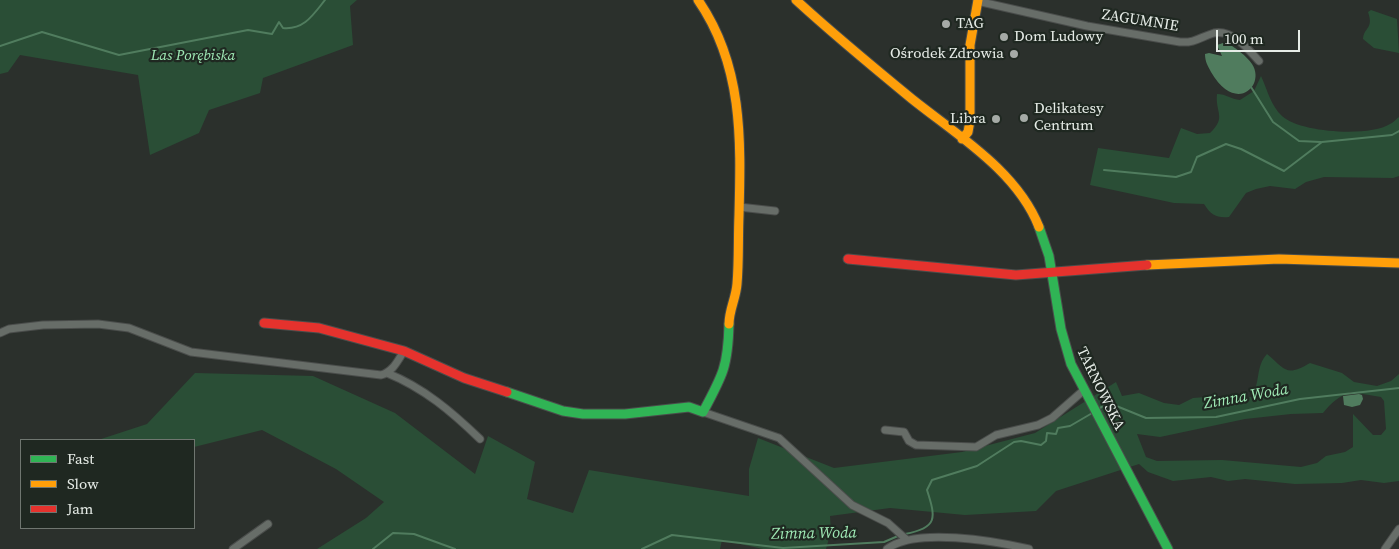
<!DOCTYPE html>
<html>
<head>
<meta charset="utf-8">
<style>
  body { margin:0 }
  #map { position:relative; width:1399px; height:549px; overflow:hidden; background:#2b302c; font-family:"Source Serif 4",serif }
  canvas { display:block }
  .legend { position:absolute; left:20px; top:439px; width:175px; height:90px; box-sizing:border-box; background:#1f2821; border:1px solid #6f7670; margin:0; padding:6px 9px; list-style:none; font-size:15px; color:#e6ece7 }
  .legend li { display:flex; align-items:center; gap:10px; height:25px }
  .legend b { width:25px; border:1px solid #6f7670 }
  .scale { position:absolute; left:1216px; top:30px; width:84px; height:22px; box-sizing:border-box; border:2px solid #e6ece7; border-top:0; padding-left:6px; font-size:15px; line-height:18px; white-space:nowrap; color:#e6ece7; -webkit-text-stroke:4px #1f2821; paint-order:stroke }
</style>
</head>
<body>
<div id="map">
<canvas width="1399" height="549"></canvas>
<ul class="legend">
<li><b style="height:6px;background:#30b455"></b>Fast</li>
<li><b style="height:6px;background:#ff9f0a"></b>Slow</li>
<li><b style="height:6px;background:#e5322d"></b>Jam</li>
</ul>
<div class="scale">100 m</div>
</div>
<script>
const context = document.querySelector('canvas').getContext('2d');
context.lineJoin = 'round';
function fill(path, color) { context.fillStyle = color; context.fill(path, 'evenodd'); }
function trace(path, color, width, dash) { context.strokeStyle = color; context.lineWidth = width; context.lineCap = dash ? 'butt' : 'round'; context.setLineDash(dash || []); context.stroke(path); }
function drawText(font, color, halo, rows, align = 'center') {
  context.font = font + ' "Source Serif 4",serif'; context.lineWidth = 4.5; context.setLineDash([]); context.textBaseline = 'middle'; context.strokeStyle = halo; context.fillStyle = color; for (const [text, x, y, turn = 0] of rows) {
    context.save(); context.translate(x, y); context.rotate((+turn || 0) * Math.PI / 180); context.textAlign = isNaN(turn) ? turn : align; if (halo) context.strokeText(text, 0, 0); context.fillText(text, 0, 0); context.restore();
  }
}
fill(new Path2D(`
  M0 0H357L350 6 353 45 263 78 260 93 209 110 199 133 150 155 138 75 20 55 8 72 0 74Z
  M1371 10 1397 19 1399 53 1374 48 1363 39C1364 27 1374 29 1368 12Z
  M1261 76C1267 89 1271 106 1282 116 1300 133 1370 137 1390 124 1393 123 1396 119 1399 117V176L1393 178 1324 177 1306 182 1295 189 1270 186 1256 189 1246 193 1229 217C1216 218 1211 215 1204 204L1174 203 1090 185 1098 148 1169 158 1181 128 1197 134 1210 133C1227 117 1215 113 1217 94 1226 94 1231 99 1240 100L1254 91Z
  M1267 354C1286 370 1286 377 1310 363L1342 373 1354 382 1377 386 1391 381 1399 374V481L1384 483 1361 480 1342 483 1295 484 1245 479 1228 481 1211 477 1173 481 1148 472 1139 464 1056 491 1036 511 965 515 890 508 830 516 831 531 826 549H763L722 540 720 549H317L366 518 384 502 336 469 262 430 194 447V440H98L147 424 195 373 313 376 395 413 475 474 488 436 535 462 527 499 573 513 589 470 749 496V469L758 438 834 468 962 452 1035 433 1116 382 1122 396 1139 393 1164 403 1179 405 1193 398 1206 397 1226 402 1251 397C1261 383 1255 367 1267 354ZM1351 392 1381 397 1384 401 1386 429 1381 435H1373L1353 414V447L1345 452 1326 456 1317 463 1301 467 1222 460 1157 461 1146 457 1137 434 1160 437 1245 419 1291 414 1323 413C1331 403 1339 396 1351 392Z`), '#2a4e36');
fill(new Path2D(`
  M1226 42C1234 47 1247 56 1252 64 1266 85 1236 115 1211 72 1208 66 1205 62 1205 54L1209 53 1222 56 1217 45Z
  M1359 394 1362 395 1363 399 1360 405 1352 407 1344 405 1343 396Z`), '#507c5e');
trace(new Path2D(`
  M0 46 42 32 119 55 248 30 272 34 279 22 283 28C304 30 313 15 325 0
  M1251 87 1273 122 1299 141 1321 142
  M1104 170 1176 177 1191 172 1197 157 1226 144 1241 149 1284 171 1322 142 1392 135 1399 131
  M1098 409 1109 403 1146 418 1216 417 1300 399 1399 388
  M905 534C938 528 936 518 927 490L932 480 977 466 1014 442 1021 441 1041 445 1046 441 1047 433 1056 434 1058 428 1070 426 1094 412
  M373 549 393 533 414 534 455 549
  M642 549 672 535 783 548 884 542 898 536`), '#507c5e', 2);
const street = new Path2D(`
  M977 1 1087 26 1180 42C1196 43 1200 37 1214 33 1232 29 1248 49 1259 61
  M739 207 775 211
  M0 333 9 329 43 325 98 324 129 328 191 352 381 375C393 372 398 360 404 351
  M387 373C424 388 452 412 480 439
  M703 412 779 438 852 505 888 523 907 540
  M885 430 904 432 909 441 916 445 976 447 996 435 1038 425 1052 418 1084 390
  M233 549 268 524
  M887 549C915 527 995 541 1029 549
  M1385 549 1399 529`);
const fast = new Path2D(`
  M1039 227 1049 256 1061 329 1071 364 1168 549
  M507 392 563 411 583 414H625L689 407 703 412C723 375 728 366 729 324`);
const slow = new Path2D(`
  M698 0C743 65 741 139 739 215 738 238 739 261 737 284 736 298 729 310 729 324
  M796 0C833 34 873 67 912 99 957 135 1017 171 1039 227
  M962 139 968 132 970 121V45L978 0
  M1147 265 1279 259 1399 263`);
const jam = new Path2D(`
  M848 259 1016 275 1147 265
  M264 323 319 328 404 351 464 378 507 392`);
trace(street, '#4a4d4b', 9);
trace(fast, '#4a4d4b', 11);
trace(slow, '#4a4d4b', 11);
trace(jam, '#4a4d4b', 11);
trace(street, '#676d68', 7);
trace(fast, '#30b455', 9);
trace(slow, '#ff9f0a', 9);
trace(jam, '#e5322d', 9);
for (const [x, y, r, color] of [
  [946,24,5,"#a5aaa6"],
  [1004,37,5,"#a5aaa6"],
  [1014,54,5,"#a5aaa6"],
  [1024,118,5,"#a5aaa6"],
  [996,119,5,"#a5aaa6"]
]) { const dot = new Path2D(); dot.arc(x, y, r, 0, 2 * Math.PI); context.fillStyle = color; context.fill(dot); trace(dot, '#1f2821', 2); }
drawText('15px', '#e6ece7', '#1f2821', [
  ["ZAGUMNIE",1140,21,9],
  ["TARNOWSKA",1100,389,64]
]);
drawText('15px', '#e6ece7', '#1f2821', [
  ["TAG",956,24],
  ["Dom Ludowy",1014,37],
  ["Ośrodek Zdrowia",1004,54,"right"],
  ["Delikatesy",1034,109],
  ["Centrum",1034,126],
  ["Libra",986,119,"right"]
], 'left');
drawText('italic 15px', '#9fe9b5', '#1f2821', [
  ["Las Porębiska",193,56]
]);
drawText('italic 16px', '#9fe9b5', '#1f2821', [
  ["Zimna Woda",1246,397,-10],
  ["Zimna Woda",814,534,-1]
]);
</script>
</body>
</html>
